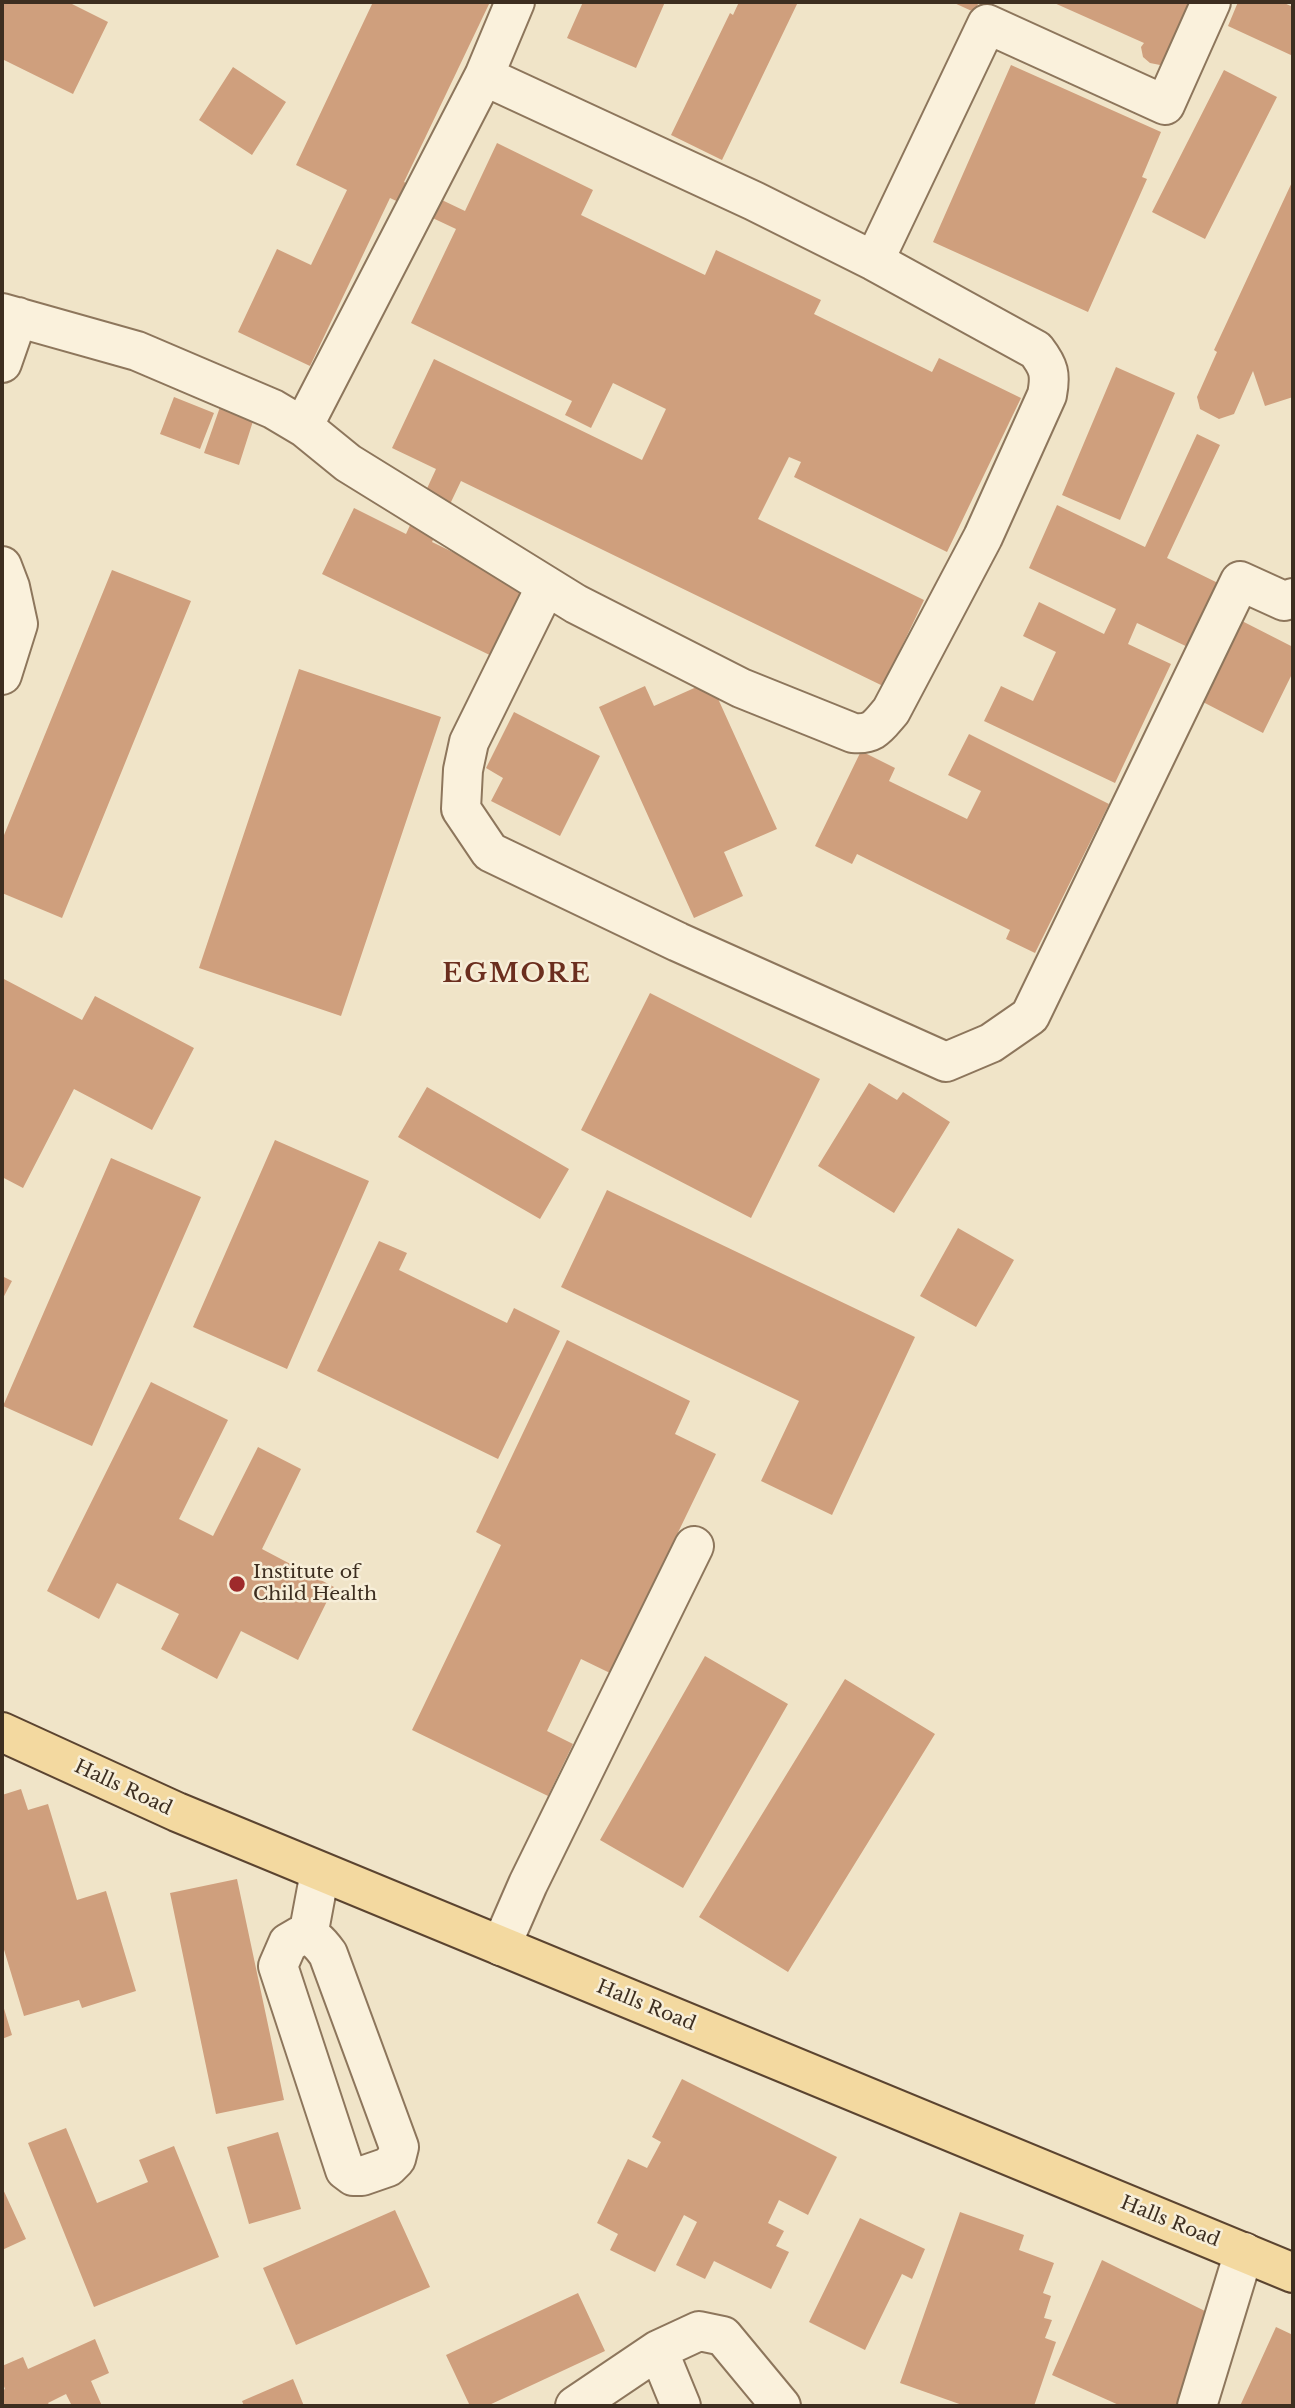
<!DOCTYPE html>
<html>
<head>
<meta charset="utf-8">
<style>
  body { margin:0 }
  #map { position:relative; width:1295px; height:2408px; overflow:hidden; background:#f0e4c8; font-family:"Libre Baskerville",serif }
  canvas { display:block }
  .frame { position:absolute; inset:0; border:4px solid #3d2e20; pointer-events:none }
</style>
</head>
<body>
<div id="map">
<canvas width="1295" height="2408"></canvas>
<div class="frame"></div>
</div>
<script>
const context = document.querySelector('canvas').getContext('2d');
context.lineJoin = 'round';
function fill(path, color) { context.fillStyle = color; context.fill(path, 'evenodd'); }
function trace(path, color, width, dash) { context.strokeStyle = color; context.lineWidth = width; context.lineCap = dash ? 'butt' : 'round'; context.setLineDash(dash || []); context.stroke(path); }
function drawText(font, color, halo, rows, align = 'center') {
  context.font = font + ' "Libre Baskerville",serif'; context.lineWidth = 5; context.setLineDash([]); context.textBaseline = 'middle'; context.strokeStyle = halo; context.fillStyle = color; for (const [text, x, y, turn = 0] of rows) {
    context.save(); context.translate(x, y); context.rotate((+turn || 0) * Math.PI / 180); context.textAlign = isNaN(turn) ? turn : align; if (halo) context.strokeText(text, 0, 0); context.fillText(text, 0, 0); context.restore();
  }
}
fill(new Path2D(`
  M2 2H68L108 22 73 94 2 59Z
  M373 2H490L404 182 465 211 497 143 593 190 581 215 705 275 716 250 821 300 814 314 932 372 939 358 1021 398 947 552 794 477 801 462 789 457 758 519 924 600 883 686 461 481 432 542 533 591 500 660 322 574 354 508 406 534 436 469 392 448 434 359 642 460 666 409 613 383 591 428 565 415 572 401 411 323 456 229 390 198 310 366 238 332 277 249 311 265 347 190 296 165Z
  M583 2H665L636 68 567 38Z
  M739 2H798L722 160 671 135 730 13 733 15Z
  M952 2H979L974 12Z
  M1052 2H1195L1168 61 1160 65 1150 63 1143 57 1141 47 1144 43Z
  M1238 2H1282L1293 7V56L1228 26Z
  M1011 65 1161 132 1142 177 1147 179 1088 312 933 242Z
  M233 67 286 102 252 155 199 120Z
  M1224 70 1277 97 1205 239 1152 212Z
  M1293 180V397L1265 406 1253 371 1234 414 1219 419 1200 409 1197 397 1217 352 1214 350Z
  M1116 367 1175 393 1120 520 1062 495Z
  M174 397 214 413 200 449 160 434Z
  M220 407 254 418 239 465 204 453Z
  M1197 434 1220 445 1167 558 1222 585 1192 649 1137 623 1128 644 1171 664 1115 783 984 721 1001 686 1033 701 1056 652 1023 636 1039 602 1104 634 1116 609 1029 568 1057 505 1145 547Z
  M112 570 191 601 62 918 2 893V840Z
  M1242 621 1293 647V672L1263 733 1201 701Z
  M299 669 441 717 341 1016 199 968Z
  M710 681 777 829 724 852 743 896 694 918 599 707 645 686 654 706Z
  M514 712 600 756 560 836 491 801 503 778 486 768Z
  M969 734 1109 804 1035 953 1006 939 1010 930 857 854 852 864 815 846 861 751 895 768 889 781 967 819 981 791 948 775Z
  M2 978 82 1020 95 996 194 1048 152 1130 74 1089 23 1188 2 1177Z
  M650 993 820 1079 751 1218 581 1130Z
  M869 1083 897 1100 903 1092 950 1122 894 1213 818 1166Z
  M427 1087 569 1169 540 1219 398 1137Z
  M275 1140 369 1181 287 1369 193 1327Z
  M111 1158 201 1197 92 1446 3 1406Z
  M607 1190 915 1337 832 1515 761 1481 799 1401 561 1287Z
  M958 1228 1014 1260 976 1327 920 1296Z
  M379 1241 407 1253 399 1270 507 1323 514 1308 560 1331 498 1459 317 1371Z
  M2 1276 12 1281 2 1300Z
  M567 1340 690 1401 675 1434 716 1454 610 1673 581 1659 547 1731 573 1744 548 1796 412 1730 501 1545 476 1532Z
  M151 1382 228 1420 179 1519 213 1536 258 1447 301 1469 262 1549 334 1587 298 1660 241 1631 217 1679 161 1649 179 1614 117 1583 99 1619 47 1591Z
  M705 1656 788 1704 683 1888 600 1840Z
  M845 1679 935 1734 788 1972 699 1917Z
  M21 1789 28 1810 48 1804 77 1900 106 1891 136 1991 82 2008 79 2000 24 2016 2 1943V1795Z
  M237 1879 284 2100 216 2114 170 1893Z
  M2 2002 12 2035 2 2039Z
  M682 2079 837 2157 808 2215 779 2200 768 2223 784 2231 776 2246 789 2252 771 2289 714 2261 705 2279 676 2265 697 2222 684 2215 655 2272 610 2250 618 2234 597 2223 628 2159 647 2168 661 2142 652 2137Z
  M66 2128 97 2203 148 2182 139 2160 174 2146 219 2257 94 2307 28 2143Z
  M278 2132 301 2209 249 2224 227 2147Z
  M2 2187 26 2239 2 2250Z
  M395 2210 430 2287 296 2345 263 2268Z
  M960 2212 1024 2235 1019 2250 1054 2263 1043 2293 1051 2296 1044 2318 1052 2320 1045 2338 1056 2342 1034 2406H965L900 2383Z
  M860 2218 925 2249 912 2279 902 2274 865 2350 809 2322Z
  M1102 2260 1219 2318 1183 2406H1121L1052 2375Z
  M578 2293 605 2351 487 2406H470L446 2355Z
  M1276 2327 1293 2335V2406H1240Z
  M95 2339 109 2373 91 2381 102 2406H72L66 2394 48 2403 50 2406H2V2391L5 2389 2 2381V2366L23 2357 28 2369Z
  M293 2379 304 2406H244L242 2401Z`), '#cf9f7d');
const minor = new Path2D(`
  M874 261 987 24 1165 105 1211 2
  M2 313 137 351 273 409 305 428 310 413 484 76 515 2
  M2 363 18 317
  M305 428 348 463 576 604 741 688 853 733C874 735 878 726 891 711L983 537 1047 395C1051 374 1049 367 1036 350L874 261 754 201 484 76
  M2 566 10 587 18 624 2 675
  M546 586 469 742 463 770 461 809 490 852 678 942 946 1062 991 1043 1030 1016 1240 581 1284 601 1293 598
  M300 1936C314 1935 320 1943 328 1954L399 2147 396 2159 388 2167 362 2176H353L345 2170 278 1966 288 1943Z
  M308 1936 320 1872
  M501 1946 528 1884 694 1546
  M658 2350 681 2406
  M575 2406 658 2350 699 2331 723 2336 781 2406
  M1197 2406 1244 2252`);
const major = new Path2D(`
  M2 1732 177 1812 1293 2273`);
trace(minor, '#8d765c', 42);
trace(major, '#5b4430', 42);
trace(minor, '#faf1dc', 38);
trace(major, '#f3d9a0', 38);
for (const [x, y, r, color] of [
  [237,1584,9,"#9e2a2b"]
]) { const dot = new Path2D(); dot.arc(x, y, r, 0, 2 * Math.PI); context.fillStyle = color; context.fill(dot); trace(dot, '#f7eed8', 2.5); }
drawText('19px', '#3d2e20', '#f7eed8', [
  ["Institute of",253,1573],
  ["Child Health",253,1595]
], 'left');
drawText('19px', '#3d2e20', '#f7eed8', [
  ["Halls Road",123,1788,25],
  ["Halls Road",646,2006,22],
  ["Halls Road",1170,2222,22]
]);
context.letterSpacing = '2px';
drawText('bold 26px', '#6b2e1e', '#f7eed8', [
  ["EGMORE",517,975]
]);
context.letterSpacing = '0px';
</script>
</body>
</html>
